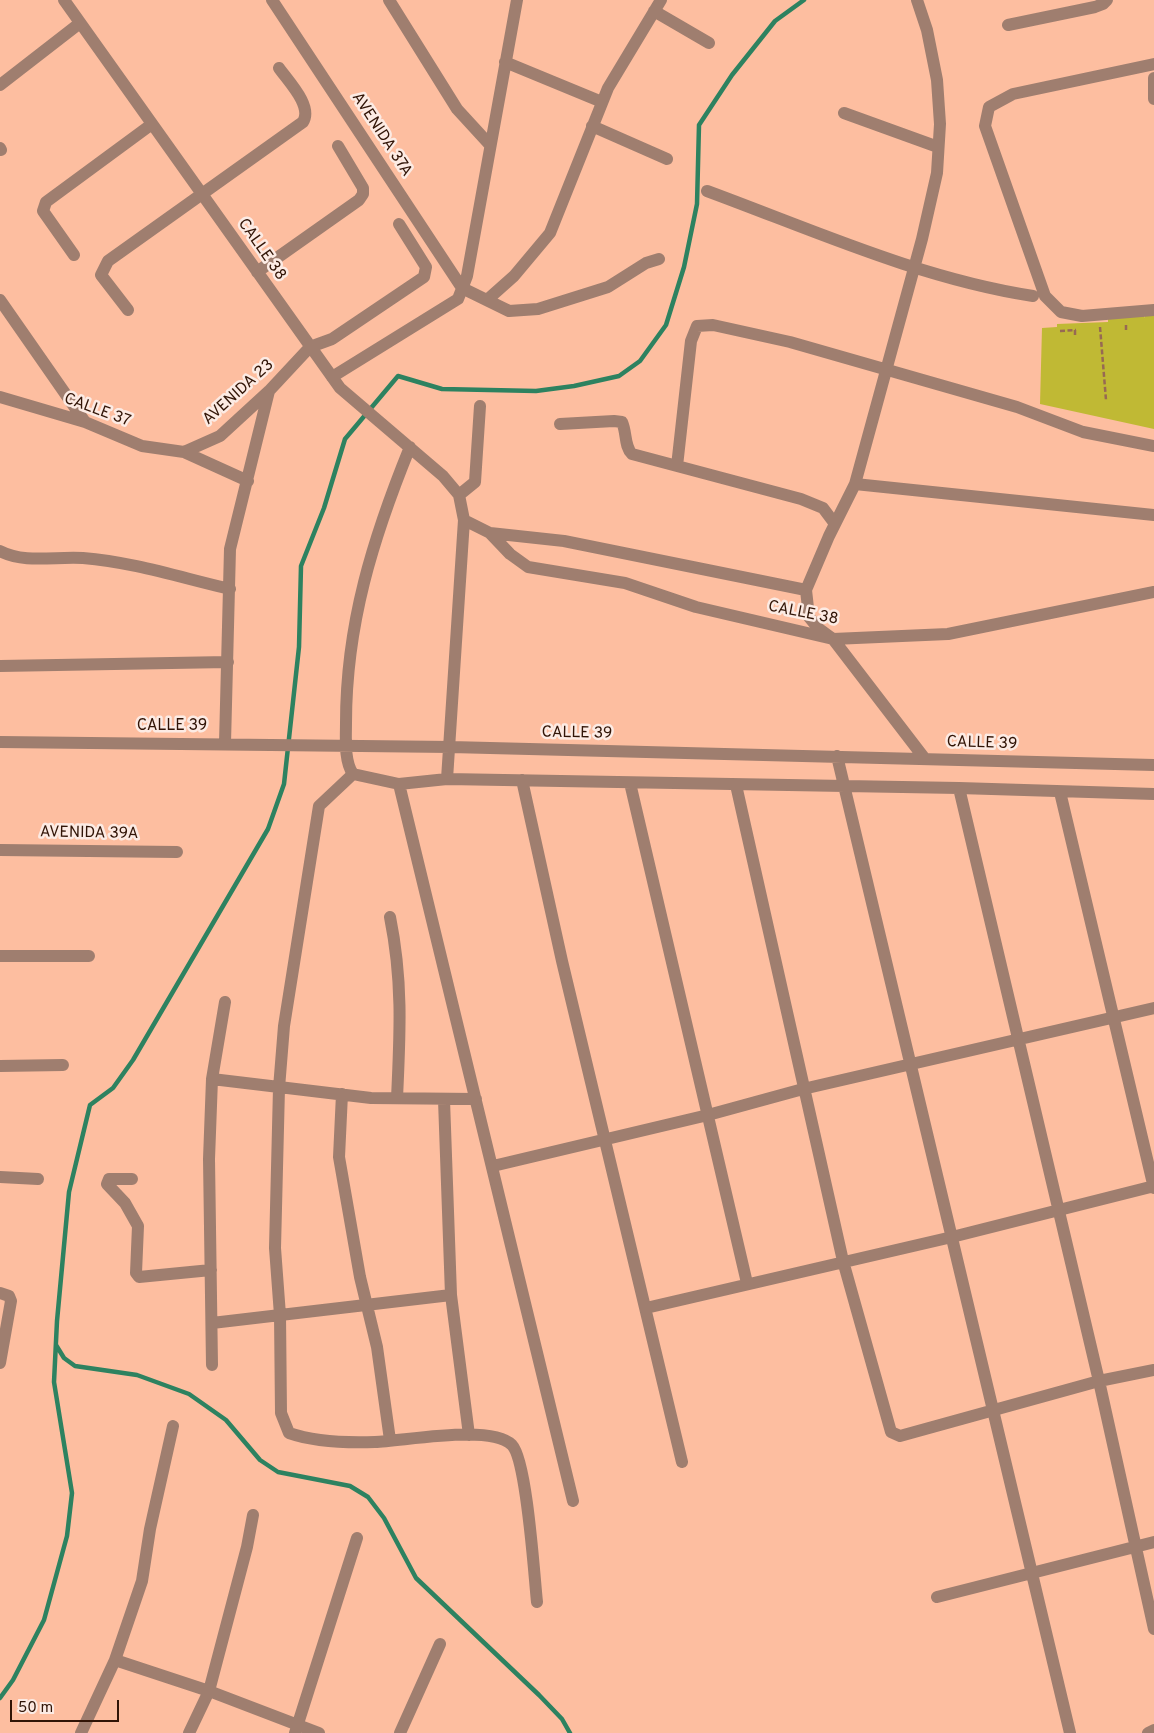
<!DOCTYPE html>
<html>
<head>
<meta charset="utf-8">
<style>
  body { margin:0 }
  #map { position:relative; width:1154px; height:1733px; overflow:hidden; background:#fdbea0; font-family:Overpass,sans-serif }
  canvas { display:block }
  .scale { position:absolute; left:10px; top:1700px; width:109px; height:22px; box-sizing:border-box; border:2px solid #311406; border-top:0; padding-left:6px; font-size:15px; line-height:18px; white-space:nowrap; color:#311406; -webkit-text-stroke:4px #fcebe4; paint-order:stroke }
</style>
</head>
<body>
<div id="map">
<canvas width="1154" height="1733"></canvas>
<div class="scale">50 m</div>
</div>
<script>
const context = document.querySelector('canvas').getContext('2d');
context.lineJoin = 'round';
function fill(path, color) { context.fillStyle = color; context.fill(path, 'evenodd'); }
function trace(path, color, width, dash) { context.strokeStyle = color; context.lineWidth = width; context.lineCap = dash ? 'butt' : 'round'; context.setLineDash(dash || []); context.stroke(path); }
function drawText(font, color, halo, rows, align = 'center') {
  context.font = font + ' Overpass,sans-serif'; context.lineWidth = 5; context.setLineDash([]); context.textBaseline = 'middle'; context.strokeStyle = halo; context.fillStyle = color; for (const [text, x, y, turn = 0] of rows) {
    context.save(); context.translate(x, y); context.rotate((+turn || 0) * Math.PI / 180); context.textAlign = isNaN(turn) ? turn : align; if (halo) context.strokeText(text, 0, 0); context.fillText(text, 0, 0); context.restore();
  }
}
fill(new Path2D(`
  M1145 311H1154V429L1040 404 1042 328 1057 327V324L1108 322V315L1143 313 1145 318Z`), '#c0b934');
trace(new Path2D(`
  M56 1345 64 1358 75 1366 137 1375 189 1394 226 1420 260 1460 278 1472 350 1486 368 1497 384 1518 416 1578 539 1695 562 1719 570 1733
  M0 1698 13 1680 44 1620 67 1536 72 1493 54 1382 57 1321 69 1192 90 1105 113 1088 133 1060 268 829 284 784 299 647 301 566 324 508 345 439 398 376 442 389 536 391 574 386 619 376 640 361 666 325 684 267 697 204 699 125 732 75 775 21 804 0`), '#2d8260', 4.5);
trace(new Path2D(`
  M1126 325V332
  M1100 327 1106 400
  M1075 330V337
  M1060 331 1076 330`), '#976953', 2.5, [5, 2.5]);
trace(new Path2D(`
  M64 0 340 388 443 476 459 495 464 520 447 779 959 788 1154 794
  M272 0 462 288 509 311 538 309 608 287 646 263 659 259
  M389 0 457 109 490 145
  M917 0 927 30 937 80 940 124 937 173 922 239 855 484 829 536 806 590 809 617 818 628 833 639 925 759
  M654 11 709 43
  M1008 25 1095 7 1103 4 1107 0
  M505 62 602 102
  M1154 64 1013 94 989 107 985 126 1045 296 1061 312 1082 316 1154 310
  M1154 78V99
  M0 85 80 23
  M844 113 938 147
  M592 126 667 159
  M0 148 1 150
  M707 191C813 230 921 279 1033 296
  M74 255 43 211 46 202 152 124
  M257 272 359 200 363 194V188L338 146
  M0 300 85 422
  M487 300 514 276 550 233 608 88 661 0
  M128 310 101 275 108 261 303 122C313 106 288 81 279 68
  M332 377 458 299 467 276 517 0
  M0 397 85 422 142 446 184 452 248 481
  M560 424 614 421 622 422C627 433 624 446 632 454L801 499 823 508 835 524
  M410 447C373 538 346 624 346 723 346 738 344 761 353 774L399 784 447 779
  M184 452 220 436 269 391 310 347 332 339 424 277 426 267 399 224
  M677 466 691 341 697 326 713 325 790 342 1017 407 1083 432 1154 446
  M855 484 1154 515
  M459 495 475 482 480 406
  M464 520 490 533 510 554 528 567 625 583 696 607 833 639 948 634 1154 592
  M490 533 564 541 806 590
  M0 551C25 564 56 556 83 558 133 562 182 578 230 589
  M0 666 228 662
  M0 742 451 747 1154 765
  M225 743 230 549 269 391
  M837 756 1070 1733
  M353 774 319 806 284 1026 279 1088 275 1248 280 1315 281 1413 289 1433C315 1442 347 1443 375 1442 405 1441 491 1424 512 1445 527 1461 534 1574 537 1602
  M522 780 562 961 682 1462
  M630 783 747 1283
  M399 784 573 1501
  M736 785 843 1261 891 1432 900 1436 1099 1381 1154 1370
  M959 788 1099 1381 1154 1629
  M1060 792 1154 1188
  M0 850 177 852
  M390 917C403 981 400 1034 397 1098
  M0 956H89
  M0 1066 63 1065
  M212 1079 371 1098 476 1099
  M342 1094 339 1157 360 1277 377 1347 390 1440
  M444 1100 451 1295 469 1435
  M493 1166 708 1115 803 1089 1154 1008
  M0 1177 38 1179
  M132 1179H109L107 1184 125 1203 138 1226 136 1273 139 1277 211 1270
  M0 1293 9 1296 11 1301 0 1363
  M646 1308 952 1237 1154 1186
  M212 1323 451 1295
  M212 1365 209 1159 212 1079 225 1002
  M937 1597 1154 1542
  M115 1660 209 1691 319 1733
  M81 1733 115 1660 142 1581 150 1529 173 1426
  M189 1733 209 1691 247 1547 253 1515
  M295 1733 357 1538
  M400 1733 440 1644
  M1148 1733 1154 1730`), '#9f7e6f', 12);
drawText('16px', '#311406', '#fcebe4', [
  ["AVENIDA 37A",381,135,57],
  ["CALLE 38",261,250,55],
  ["AVENIDA 23",239,393,-42],
  ["CALLE 37",97,411,20],
  ["CALLE 38",803,614,11],
  ["CALLE 39",172,727],
  ["CALLE 39",577,734,1],
  ["CALLE 39",982,744,2],
  ["AVENIDA 39A",89,834,1]
]);
</script>
</body>
</html>
